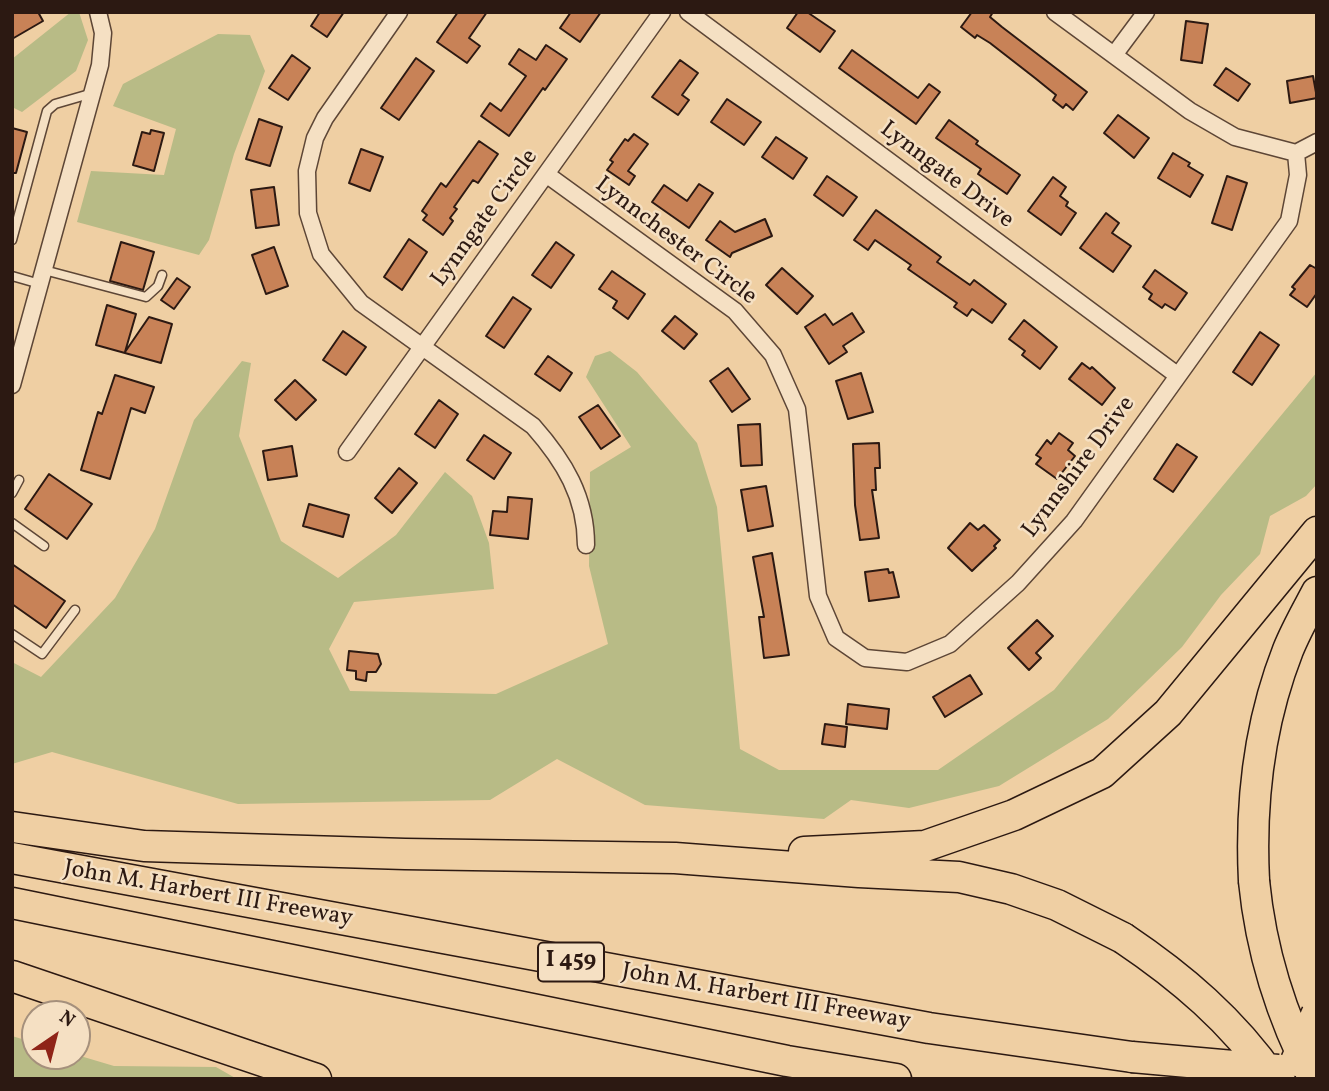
<!DOCTYPE html>
<html>
<head>
<meta charset="utf-8">
<style>
  body { margin:0 }
  #map { position:relative; width:1329px; height:1091px; overflow:hidden; background:#efcfa3; font-family:Vollkorn,serif }
  canvas { display:block }
  .frame { position:absolute; inset:0; border:14px solid #2c1912; pointer-events:none }
  .north { position:absolute; left:21px; top:1000px; width:70px; height:70px; box-sizing:border-box; background:#f5e0c3; border:2px solid #a5907c; border-radius:50%; rotate:35deg; font-size:19px; font-weight:700; line-height:28px; text-align:center; color:#2c1912 }
  .north::after { content:''; display:block; margin:auto; width:24px; height:32px; background:#8f2418; clip-path:polygon(50% 0,100% 100%,50% 72%,0 100%) }
</style>
</head>
<body>
<div id="map">
<canvas width="1329" height="1091"></canvas>
<div class="frame"></div>
<div class="north">N</div>
</div>
<script>
const context = document.querySelector('canvas').getContext('2d');
context.lineJoin = 'round';
function fill(path, color) { context.fillStyle = color; context.fill(path, 'evenodd'); }
function trace(path, color, width, dash) { context.strokeStyle = color; context.lineWidth = width; context.lineCap = dash ? 'butt' : 'round'; context.setLineDash(dash || []); context.stroke(path); }
function drawText(font, color, halo, rows, align = 'center') {
  context.font = font + ' Vollkorn,serif'; context.lineWidth = 5; context.setLineDash([]); context.textBaseline = 'middle'; context.strokeStyle = halo; context.fillStyle = color; for (const [text, x, y, turn = 0] of rows) {
    context.save(); context.translate(x, y); context.rotate((+turn || 0) * Math.PI / 180); context.textAlign = isNaN(turn) ? turn : align; if (halo) context.strokeText(text, 0, 0); context.fillText(text, 0, 0); context.restore();
  }
}
fill(new Path2D(`
  M71 12H79L88 40 76 71 22 112 12 107V59Z
  M218 34 250 35 265 71 234 154 209 240 199 255 77 222 91 171 164 175 176 129 113 106 123 84Z
  M610 351 637 372 697 443 717 507 740 749 779 770H938L1054 690 1317 372V484L1306 496 1270 516 1260 554 1221 595 1182 647 1108 719 999 786 909 808 851 800 824 819 645 805 557 759 490 800 238 804 52 752 12 764V662L41 677 115 598 155 529 194 420 242 361 251 363 239 436 281 541 338 578 396 535 445 472 472 496 489 543 494 589 354 602 329 649 350 691 496 694 608 644 589 566 590 472 631 447 586 377 595 356Z
  M12 1036 35 1043V1056L77 1055 114 1066 216 1067 237 1079H12Z`), '#b8bb86');
const building = new Path2D(`
  M12 12H38L43 21 12 39Z
  M320 12H344L327 37 311 26Z
  M458 12H487L469 38 480 46 467 63 437 42Z
  M571 12H601L580 42 560 28Z
  M798 12H807L835 31 820 52 787 28Z
  M972 12H993L990 17 1002 27 1087 92 1073 110 1066 104 1063 108 1053 100 1056 95 1035 78 990 43 977 35 975 38 961 27Z
  M1186 21 1208 24 1202 63 1181 60Z
  M546 45 567 59 545 90 543 88 509 136 481 116 490 103 501 111 526 76 509 64 519 49 536 60Z
  M852 50 918 98 929 84 940 92 916 124 839 68Z
  M292 55 310 68 288 100 269 88Z
  M416 58 434 71 399 120 381 108Z
  M680 60 698 73 682 95 689 100 678 115 652 97Z
  M1226 68 1250 84 1238 101 1214 85Z
  M1313 76 1317 98 1290 103 1287 81Z
  M727 99 761 122 744 145 711 122Z
  M1118 115 1149 138 1134 158 1104 133Z
  M259 119 282 127 270 166 246 159Z
  M949 120 978 141 976 144 1020 175 1007 194 978 174 981 169 936 138Z
  M12 128 27 132 16 173H12Z
  M151 130 164 133 154 171 133 165 142 132 150 134Z
  M634 134 648 144 628 171 635 176 629 185 607 170 613 162 610 160 625 139 628 141Z
  M776 137 807 158 793 179 762 157Z
  M479 141 498 154 478 183 473 180 454 207 457 209 450 218 453 221 443 235 423 220 427 215 422 211 441 183 446 187Z
  M361 149 383 157 370 191 349 183Z
  M1173 153 1190 163 1188 166 1203 175 1190 197 1158 178Z
  M827 176 857 197 843 216 814 195Z
  M1227 176 1247 183 1232 230 1212 223Z
  M1053 177 1066 187 1060 196 1068 202 1066 206 1076 213 1061 235 1028 211Z
  M699 184 713 193 689 228 652 202 664 185 687 201Z
  M274 187 279 225 256 228 251 190Z
  M876 210 941 257 937 262 970 285 974 280 1006 304 992 323 972 309 967 316 954 307 957 303 908 269 911 265 875 240 868 250 854 240Z
  M1106 213 1119 223 1112 233 1131 246 1113 272 1080 248Z
  M765 219 772 236 732 253 730 257 706 240 720 221 735 232Z
  M409 239 427 252 402 290 384 277Z
  M121 242 154 252 143 290 110 281Z
  M556 242 574 255 551 288 532 275Z
  M274 247 288 286 266 294 252 255Z
  M1310 265 1317 269V293L1307 307 1290 295 1295 289 1292 287Z
  M782 268 813 296 797 314 766 285Z
  M1155 270 1187 293 1175 310 1165 304 1162 308 1149 299 1152 294 1143 287Z
  M612 271 645 294 628 319 613 308 617 301 599 289Z
  M177 278 190 287 174 309 161 300Z
  M513 297 531 309 504 348 486 336Z
  M107 305 136 314 125 352 149 317 172 324 161 363 96 345Z
  M852 313 864 332 843 346 847 352 829 364 805 327 825 314 833 325Z
  M675 316 697 334 684 349 662 331Z
  M1024 320 1057 347 1040 369 1022 355 1025 351 1009 339Z
  M343 331 366 347 346 375 323 360Z
  M1260 332 1279 345 1252 385 1233 372Z
  M548 356 572 373 560 391 535 374Z
  M1082 363 1090 369 1092 367 1115 388 1102 405 1069 379Z
  M728 368 750 399 732 412 710 381Z
  M861 373 873 412 848 419 836 381Z
  M115 375 154 387 145 413 131 408 110 479 81 470 98 412 102 414Z
  M295 380 316 400 296 420 275 400Z
  M439 400 458 414 435 448 415 434Z
  M598 405 620 436 601 449 579 417Z
  M760 424 762 465 741 466 738 425Z
  M1059 433 1073 443 1068 450 1075 456 1057 479 1036 464 1041 458 1036 455 1047 440 1051 444Z
  M484 435 511 453 494 479 467 460Z
  M879 443 880 468H875L876 490H872L879 538 860 540 855 505 853 444Z
  M1177 444 1197 457 1173 492 1154 479Z
  M292 446 297 476 268 480 263 451Z
  M399 468 417 483 392 513 375 498Z
  M49 474 92 504 67 539 25 509Z
  M766 486 773 526 748 531 741 490Z
  M508 497 532 499 528 539 490 535 493 511 507 512Z
  M309 504 349 515 343 537 303 526Z
  M970 523 978 530 984 525 1000 540 994 546 996 548 972 571 948 548Z
  M772 553 789 655 764 658 759 617H764L753 557Z
  M12 564 65 601 46 628 12 604Z
  M888 569 889 573 893 572 899 597 869 601 865 572Z
  M1037 620 1053 636 1036 653 1041 658 1029 670 1008 648Z
  M349 651 378 654 381 664 376 672H367L366 681 356 679V671L347 670Z
  M970 675 982 694 945 717 933 697Z
  M848 704 889 709 887 729 846 724Z
  M825 724 847 727 845 747 822 744Z`);
fill(building, '#c88257');
trace(building, '#2c1912', 2);
const service = new Path2D(`
  M12 240 47 111 55 104 93 93
  M44 270 146 297 158 286 162 275
  M12 276 40 284
  M12 493 19 480
  M12 523 44 546
  M12 634 42 654 75 610`);
const minor = new Path2D(`
  M399 12 325 118 315 138 307 171 308 213 321 254 361 303 533 426C564 461 586 497 586 545
  M688 12 1177 375
  M1055 12 1190 111 1235 137 1296 153 1317 142
  M1114 55 1146 12
  M546 174 735 311 773 355 797 409 818 596 836 638 865 658 907 662 950 644 1018 583 1074 521 1289 221 1298 175 1296 153
  M12 385 100 65 103 33 98 12
  M347 452 662 12`);
const motorway = new Path2D(`
  M12 827 144 846 405 854 675 858 859 872 959 877 1011 889 1057 905 1123 938
  M804 852 925 846 1014 815 1102 773 1168 713 1317 532
  M12 858 929 1028 1132 1057
  M1254 881C1250 801 1259 724 1288 650 1296 630 1307 611 1317 592
  M12 903 787 1061 896 1079
  M12 976 316 1079`);
trace(service, '#5d4636', 11);
trace(minor, '#5d4636', 19);
trace(motorway, '#2c1912', 33);
trace(service, '#f5e0c3', 8);
trace(minor, '#f5e0c3', 16);
trace(motorway, '#efcfa3', 30);
const motorwayBridge = new Path2D(`
  M1254 881C1261 952 1281 1016 1314 1079
  M1123 938C1181 977 1233 1021 1273 1079
  M1132 1057 1278 1070
  M1296 1061 1317 1013`);
trace(motorwayBridge, '#2c1912', 33, []);
trace(motorwayBridge, '#efcfa3', 30);
for (const [x, y, w] of [
  [571,962,66]
]) { const box = new Path2D(); box.roundRect(x - w / 2, y - 19.5, w, 39, 5); context.fillStyle = '#f5e0c3'; context.fill(box); trace(box, '#2c1912', 2); }
drawText('bold 23px', '#2c1912', null, [
  ["I 459",571,962]
]);
drawText('24px', '#2c1912', '#f5e0c3', [
  ["Lynngate Drive",946,176,37],
  ["Lynngate Circle",486,219,-54],
  ["Lynnchester Circle",675,242,37],
  ["Lynnshire Drive",1080,468,-53],
  ["John M. Harbert III Freeway",208,895,10],
  ["John M. Harbert III Freeway",766,998,10]
]);
</script>
</body>
</html>
